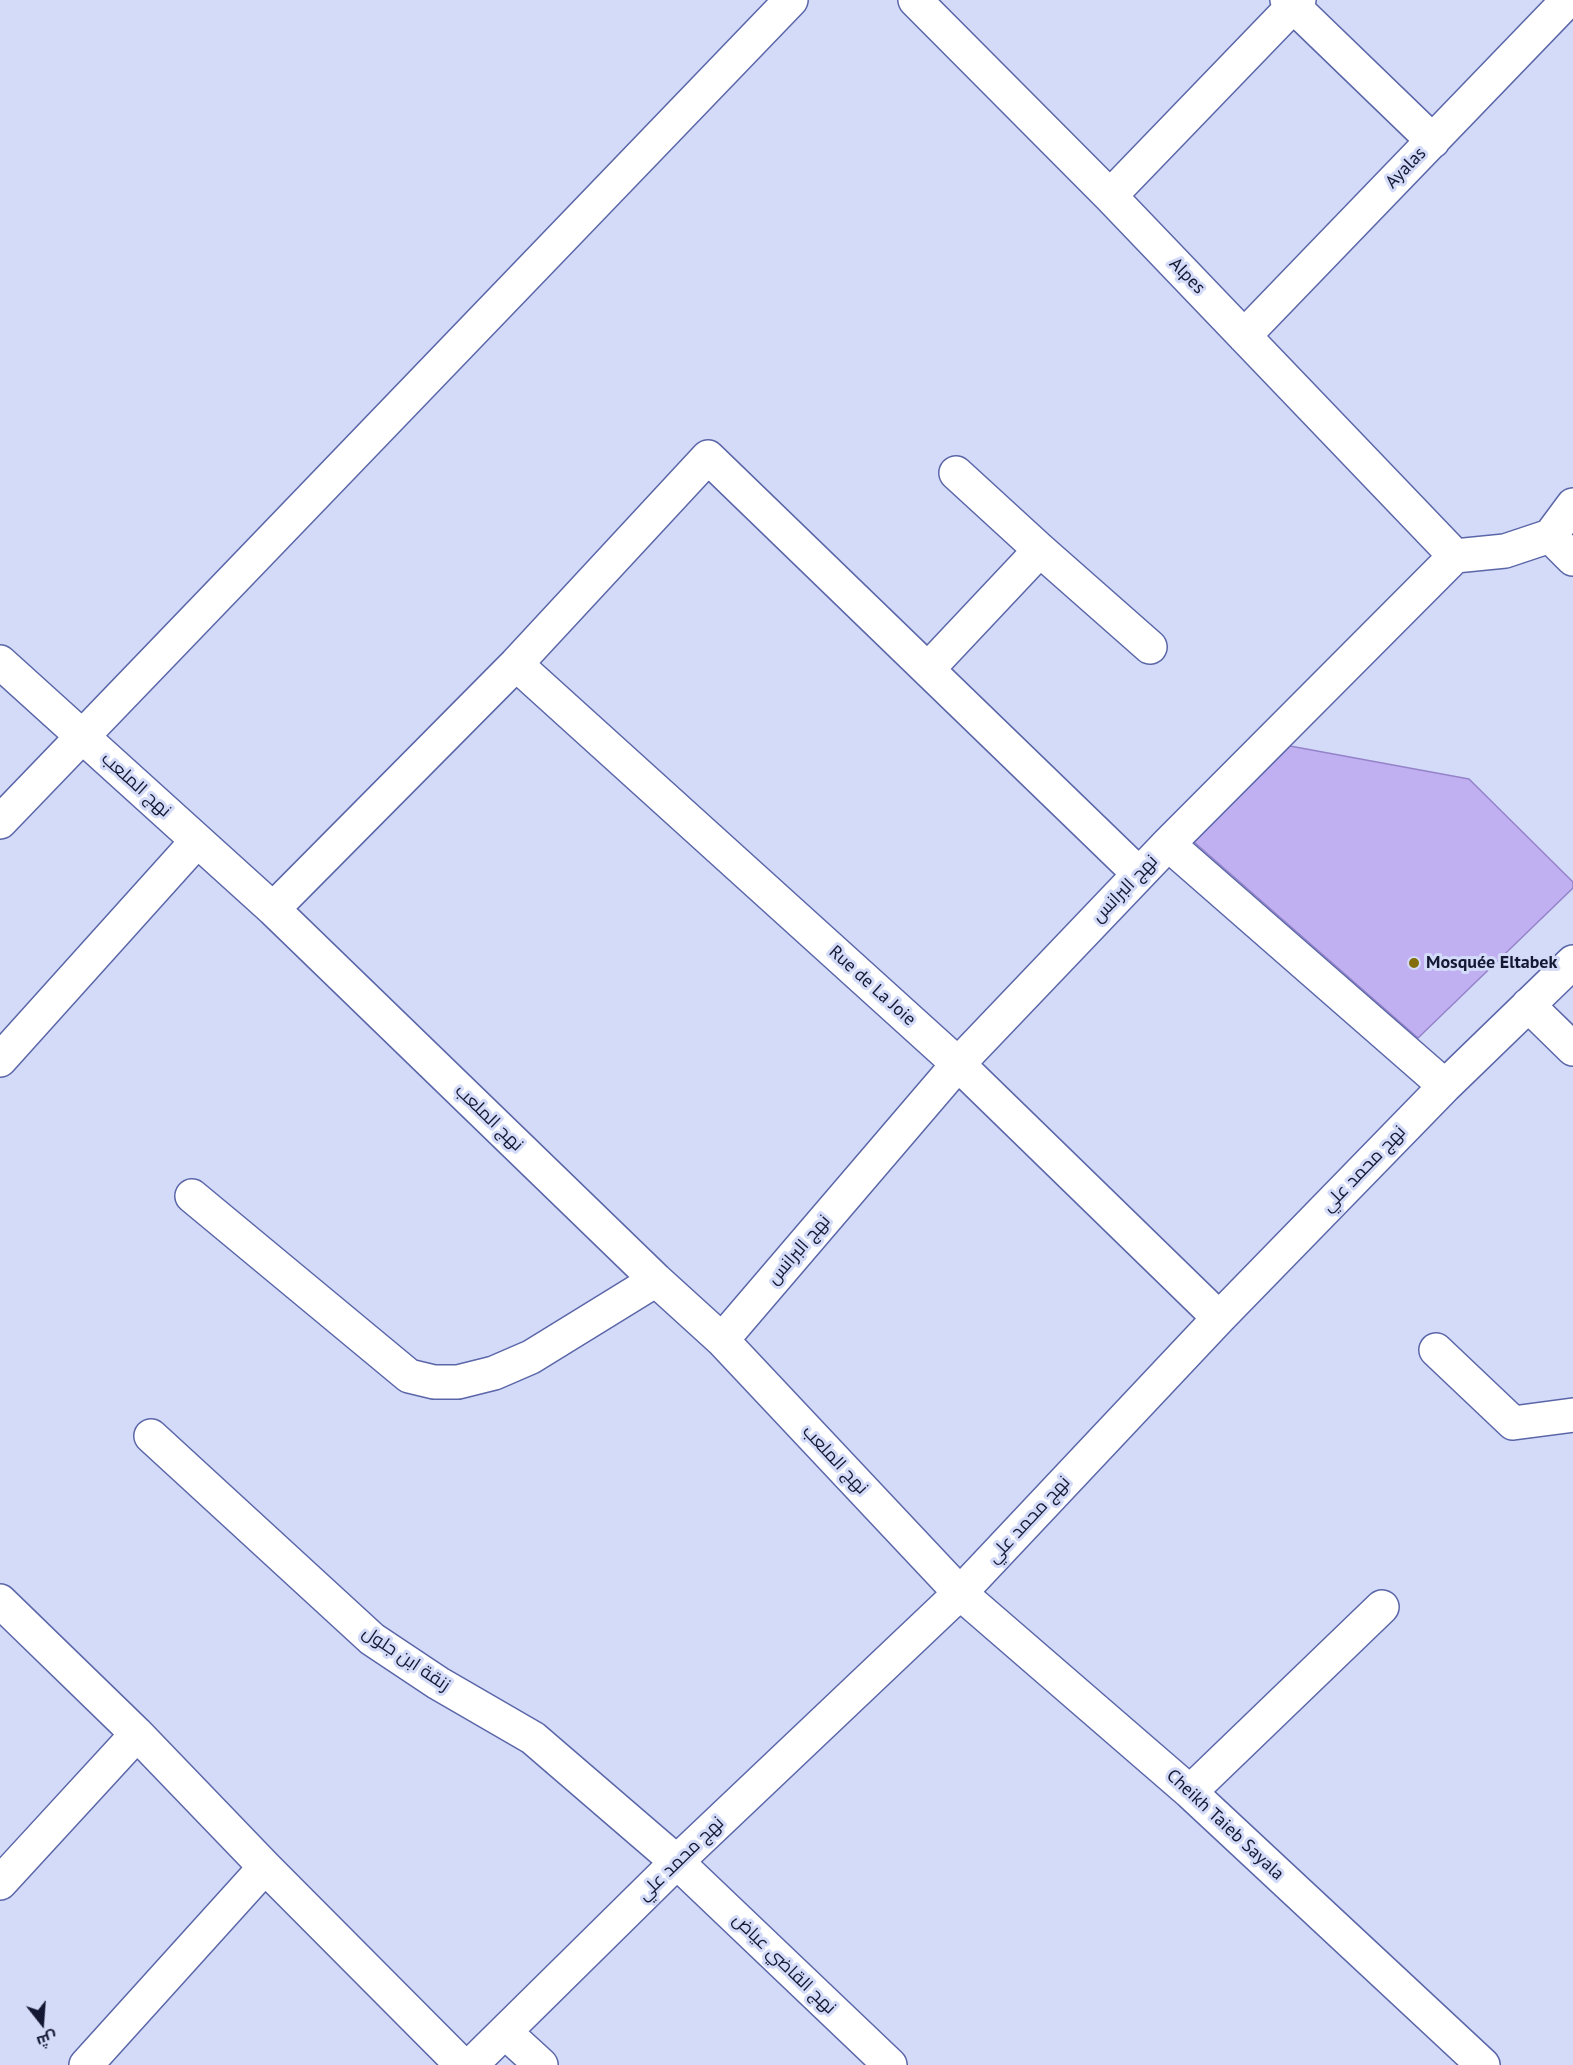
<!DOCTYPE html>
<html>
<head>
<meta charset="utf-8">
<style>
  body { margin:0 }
  #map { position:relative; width:1573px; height:2065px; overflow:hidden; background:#d3dbf8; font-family:"PT Sans",Cairo,sans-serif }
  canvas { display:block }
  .north { position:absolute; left:12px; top:1993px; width:60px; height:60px; -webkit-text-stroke:4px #d3dbf8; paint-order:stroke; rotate:163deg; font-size:16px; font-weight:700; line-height:24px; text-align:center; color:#141833 }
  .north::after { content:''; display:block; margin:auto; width:21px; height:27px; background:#141833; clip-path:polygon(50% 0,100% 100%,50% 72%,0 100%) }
</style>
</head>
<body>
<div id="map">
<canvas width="1573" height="2065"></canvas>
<div class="north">ش</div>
</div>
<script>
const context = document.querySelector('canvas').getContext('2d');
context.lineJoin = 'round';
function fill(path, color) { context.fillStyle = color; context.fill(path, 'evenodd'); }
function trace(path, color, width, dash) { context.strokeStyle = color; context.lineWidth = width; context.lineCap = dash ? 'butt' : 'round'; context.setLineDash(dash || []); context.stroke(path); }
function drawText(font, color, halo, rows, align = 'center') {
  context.font = font + ' "PT Sans",Cairo,sans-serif'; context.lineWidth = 6; context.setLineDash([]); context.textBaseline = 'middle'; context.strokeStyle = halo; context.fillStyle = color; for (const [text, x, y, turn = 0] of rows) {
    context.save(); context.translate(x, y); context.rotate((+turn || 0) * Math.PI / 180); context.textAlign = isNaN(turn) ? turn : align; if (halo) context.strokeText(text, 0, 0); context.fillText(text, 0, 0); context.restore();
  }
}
const building = new Path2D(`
  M1290 746 1469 779 1573 882V888L1418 1038 1194 842Z`);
fill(building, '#c0b0f2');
trace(building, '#9583c9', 1.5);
const minor = new Path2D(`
  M915 0 1110 196 1455 556
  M1287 0 1433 141
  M1110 196 1299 0
  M1244 336 1568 0
  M1550 536 1573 559
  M1040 550 1150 647
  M0 662 273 909 656 1280 722 1340 960 1593 1190 1792 1483 2065
  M516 664 958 1064 1219 1318
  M928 669 1040 550 956 473
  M0 822 791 0
  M1168 844 1445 1086
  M273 909 516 664 708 457 1139 874
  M1528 1005 1573 1049
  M0 1060 197 841
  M192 1196 409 1376 434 1382H458L494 1373 531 1357 656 1280
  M722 1340 958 1064 1168 844 1455 556 1505 551 1550 536 1573 505
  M1436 1350 1513 1423 1573 1415
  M151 1436 372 1639 438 1683 533 1738 677 1862 890 2065
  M0 1601 137 1734 265 1867 462 2065
  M1190 1792 1382 1607
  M0 1883 137 1734
  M505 2032 541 2065
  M86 2065 265 1867
  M471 2065 688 1851 960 1593 1219 1318 1445 1086 1573 962`);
trace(minor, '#5b66a8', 36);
trace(minor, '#fff', 33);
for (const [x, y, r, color] of [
  [1414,963,6,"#836e0b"]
]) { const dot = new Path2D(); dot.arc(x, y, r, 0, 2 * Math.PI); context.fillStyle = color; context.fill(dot); trace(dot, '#d3dbf8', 2); }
drawText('18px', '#141833', '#d3dbf8', [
  ["Ayalas",1406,168,-46],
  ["Alpes",1187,276,46],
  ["نهج الملعب",136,785,42],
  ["نهج البرانس",1125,889,-46],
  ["Rue de La Joie",872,986,42],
  ["نهج الملعب",489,1118,44],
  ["نهج محمد علي",1364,1169,-46],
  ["نهج البرانس",799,1250,-49],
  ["نهج الملعب",835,1460,47],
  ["نهج محمد علي",1029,1520,-47],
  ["زنقة ابن جلول",406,1659,34],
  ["Cheikh Taieb Sayala",1225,1825,43],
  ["نهج محمد علي",681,1859,-44],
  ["نهج القاضي عياض",784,1964,44]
]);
drawText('bold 18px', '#141833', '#d3dbf8', [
  ["Mosquée Eltabek",1426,963]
], 'left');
</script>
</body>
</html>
